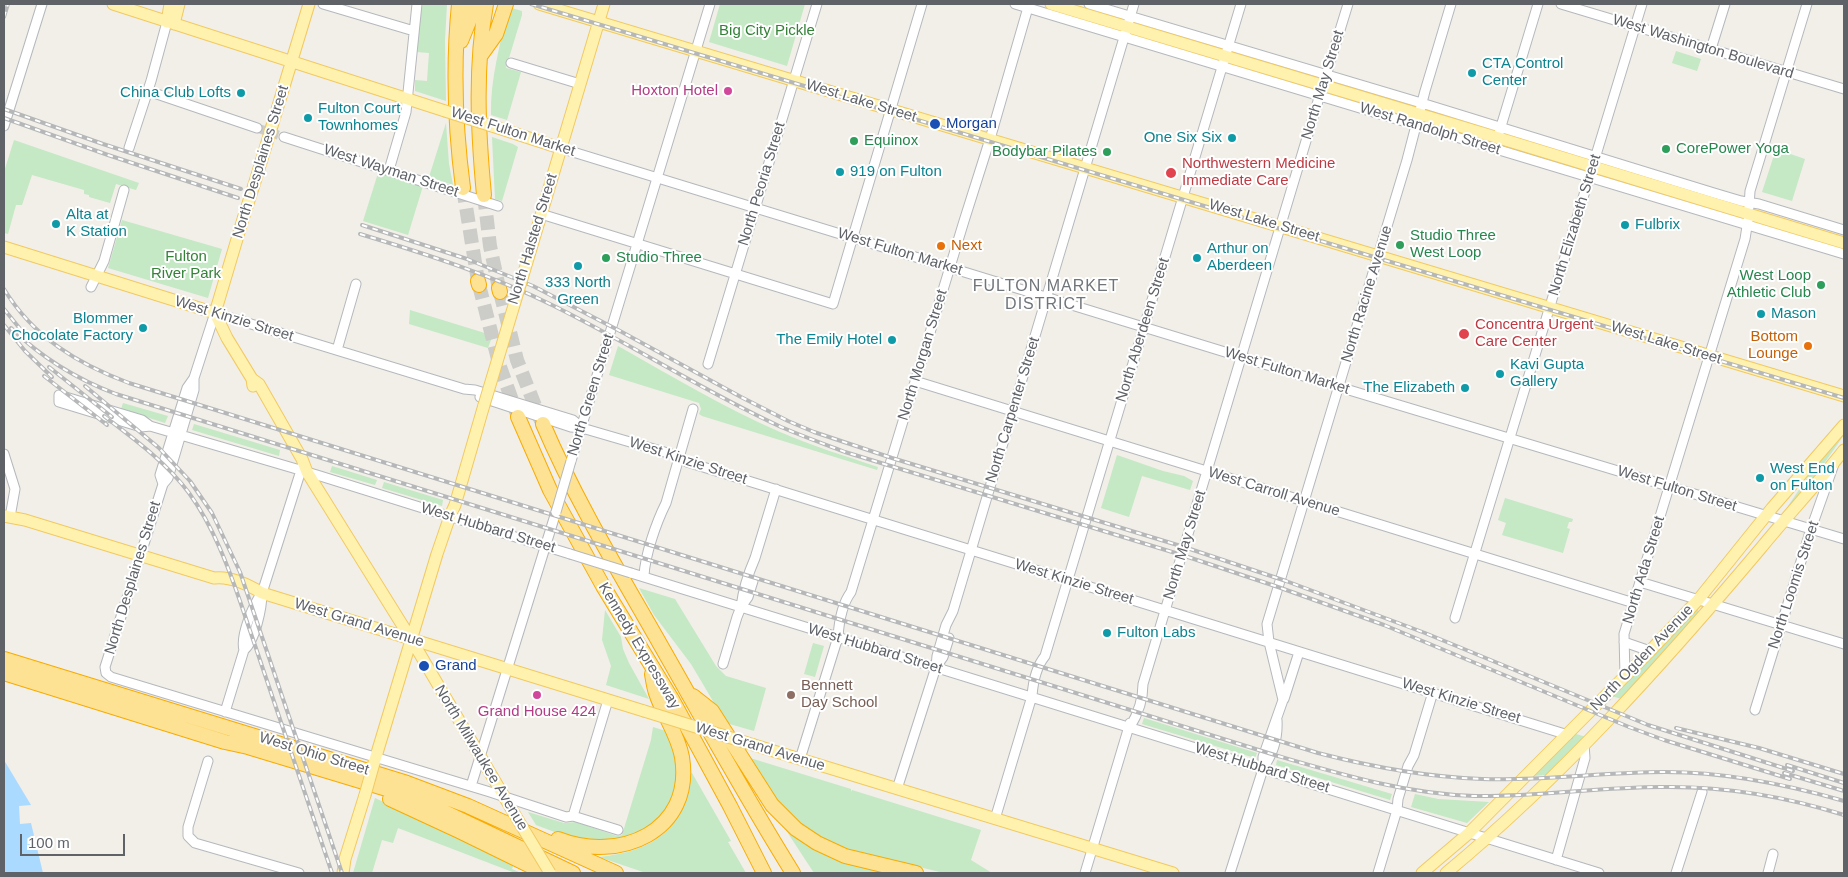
<!DOCTYPE html>
<html>
<head>
<meta charset="utf-8">
<style>
  body { margin:0 }
  #map { position:relative; width:1848px; height:877px; overflow:hidden; background:#f1efe8; font-family:Helvetica,sans-serif }
  canvas { display:block }
  .frame { position:absolute; inset:0; border:5px solid #5f6368; pointer-events:none }
  .scale { position:absolute; left:20px; top:834px; width:105px; height:22px; box-sizing:border-box; border:2px solid #5f6368; border-top:0; padding-left:6px; font-size:15px; line-height:18px; white-space:nowrap; color:#5f6368; -webkit-text-stroke:4px #fff; paint-order:stroke }
</style>
</head>
<body>
<div id="map">
<canvas width="1848" height="877"></canvas>
<div class="frame"></div>
<div class="scale">100 m</div>
</div>
<script>
const context = document.querySelector('canvas').getContext('2d');
context.lineJoin = 'round';
function fill(path, color) { context.fillStyle = color; context.fill(path, 'evenodd'); }
function trace(path, color, width, dash) { context.strokeStyle = color; context.lineWidth = width; context.lineCap = dash ? 'butt' : 'round'; context.setLineDash(dash || []); context.stroke(path); }
function drawText(font, color, halo, rows, align = 'center') {
  context.font = font + ' Helvetica,sans-serif'; context.lineWidth = 4; context.setLineDash([]); context.textBaseline = 'middle'; context.strokeStyle = halo; context.fillStyle = color; for (const [text, x, y, turn = 0] of rows) {
    context.save(); context.translate(x, y); context.rotate((+turn || 0) * Math.PI / 180); context.textAlign = isNaN(turn) ? turn : align; if (halo) context.strokeText(text, 0, 0); context.fillText(text, 0, 0); context.restore();
  }
}
fill(new Path2D(`
  M423 4H447L445 40 446 101 415 91V80L427 81 429 53 417 52 420 15Z
  M720 4H805L787 66 709 42Z
  M508 7 522 11V15L506 68 521 72 507 120 491 115C490 78 501 43 508 7Z
  M1676 51 1701 59 1697 71 1672 63Z
  M446 123 449 164 453 185 429 177Z
  M492 137 513 144 518 147 502 201 495 199Z
  M14 140 139 183 136 190 116 184 110 203 89 197V195L84 194V190L32 175 22 205H16L8 234 4 233V172Z
  M1776 149 1805 159 1792 201 1762 192Z
  M379 170 423 186 408 235 363 221Z
  M122 220 222 249 208 298 108 268Z
  M410 310 488 334 492 337 488 348 409 324Z
  M618 346C671 376 725 408 780 432 812 446 845 456 878 467L877 470 702 416 699 414 701 409 699 403 609 375Z
  M123 403 168 416 165 423 121 409Z
  M194 424 280 450 279 456 192 430Z
  M1844 432V435L1816 475 1789 507 1788 506 1813 469Z
  M1117 455 1163 471 1184 476 1193 481 1190 490 1142 476 1129 517 1101 508Z
  M332 466 377 480 375 485 330 472Z
  M384 482 443 500 442 506 382 488Z
  M1505 498 1573 519 1572 522H1569L1567 528 1570 529 1563 553 1502 535 1506 523 1498 520Z
  M639 588 675 599 716 666 726 676 766 688 754 731 726 723 691 664 654 615Z
  M1697 609 1700 613 1622 699 1611 696Z
  M605 610 621 637 623 649 629 663 649 699 606 685 611 666 602 640Z
  M813 643 824 646 815 677 804 674Z
  M1144 718 1257 753 1255 758 1142 724Z
  M653 727 669 732 677 751 678 788 660 821 617 844 568 837 536 825 528 812 564 823 576 822 617 836 622 835 651 740Z
  M1576 734 1586 737 1547 775 1532 776Z
  M747 757 851 789V792L852 790 981 830 971 860 992 873H944L841 848 823 840 806 829 777 802Z
  M1277 760 1392 794 1390 800 1276 765Z
  M691 773H692L731 841 728 842 746 873H646L599 857C654 851 684 830 691 773Z
  M1415 794 1438 799 1489 802 1467 823 1411 807Z
  M375 798 514 864 512 869 521 873H515L398 828 393 843 382 840 372 873H353Z
  M778 818 891 873H814Z`), '#c5e8c5');
fill(new Path2D(`
  M4 760 31 805 19 806 20 824 31 823 43 873H4Z`), '#aadaff');
trace(new Path2D(`
  M257 128 284 137`), '#ccccc8', 9, [9, 4.5]);
trace(new Path2D(`
  M463 188 478 281
  M484 195 490 246 499 288
  M479 285 500 367 517 414
  M500 292 517 360 541 421`), '#ccccc8', 14, [14, 7]);
const minor = new Path2D(`
  M323 4 414 31
  M1015 4 1844 254
  M1089 4 1428 105 1714 193 1741 201 1759 204 1844 230
  M1561 4 1844 89
  M1711 49 1725 4
  M511 63 580 84
  M1325 79 1348 4
  M148 91 257 128
  M4 126 42 4
  M1499 133 1538 4
  M284 137 498 206
  M129 148 151 81 167 22
  M560 148 1339 387 1844 539
  M389 170 406 112 417 4
  M1749 207 1750 191 1807 4
  M541 214 833 304 922 4
  M91 287 104 261 124 190
  M337 350 356 284
  M708 364 817 4
  M915 381 1634 603
  M480 397 571 427 582 428 678 456 687 462 1568 735
  M150 426 141 427 59 402V395L142 420 150 426 317 475 570 554
  M582 428 573 420 475 390 464 389 215 313 194 378V390L168 478 163 484 105 667 106 673 111 677 490 792 566 817 573 816 618 830
  M4 454 15 489 10 517
  M571 461 710 4
  M163 484 160 475 187 388 194 378
  M631 573 1599 873
  M644 576C645 555 656 523 666 503L693 409
  M1640 582 1844 644
  M741 607C743 590 748 574 755 558L776 489
  M1455 618 1642 4
  M1624 642 1650 651
  M244 650C240 636 253 605 262 593
  M723 664 737 617 741 607 748 597 753 581
  M936 667 943 657 949 638
  M1625 677 1624 634 1745 239 1748 220
  M1284 699 1299 652
  M1755 710 1811 529 1834 464
  M225 712 244 650C255 641 262 608 262 593L303 464
  M1130 727C1138 714 1143 700 1143 684L1321 91
  M800 759 838 637C839 622 842 604 851 592L964 221 990 139 1029 4
  M208 761 188 827V836L195 843 299 873
  M1263 768C1273 754 1278 737 1277 720
  M471 786 556 512
  M897 789 936 667 937 656 946 625 953 611 1134 4
  M573 816 608 700
  M995 819 1032 696C1033 683 1036 667 1045 656L1241 4
  M1556 860 1585 758 1584 744
  M1085 873 1130 723
  M1230 873 1263 769V757L1283 700 1269 642 1267 624 1407 160 1425 91 1451 4
  M1378 873 1397 810 1398 799 1408 766 1414 755 1433 692
  M1676 873 1702 792
  M1768 873 1773 854`);
const major = new Path2D(`
  M113 4 445 111
  M539 4 1844 396
  M1051 4 1489 135 1844 243
  M167 22 170 4
  M174 24 179 4
  M272 126 309 4
  M492 126 560 148
  M254 185 261 162
  M4 247 215 313
  M530 252 604 4
  M215 313 227 338 252 379 253 386
  M215 313 243 219
  M252 379 259 384 302 459 307 472 411 639 515 815
  M4 516 25 520 214 578C230 576 249 585 262 593L644 711
  M754 745 1173 873
  M374 763 437 554 450 516 455 505 484 405
  M343 873 345 859 365 795
  M1422 873 1469 833 1650 651 1698 600 1772 508 1844 425
  M1446 873C1562 777 1664 663 1761 548 1788 515 1818 483 1844 450`);
const highway = new Path2D(`
  M459 4C453 65 455 127 463 188
  M461 41 470 19 472 4
  M481 55 496 34 506 4
  M484 195C478 131 475 67 486 4
  M478 281 479 285
  M499 288 500 292
  M518 417 550 490 603 586 673 701 730 806 764 873
  M543 424C576 501 619 572 660 644 704 721 746 798 793 873
  M4 659 407 783 468 806 616 873
  M4 673 225 742 248 747 400 793 434 807 573 873
  M693 696 712 711 772 805 796 829 817 843 845 856 916 873
  M390 799 459 831 545 873
  M558 839C619 863 694 832 682 757 678 734 663 715 656 693 654 687 653 680 652 674`);
trace(minor, '#b5b8bc', 11);
trace(major, '#f2c960', 13);
trace(highway, '#f9ab00', 16);
trace(minor, '#fff', 9);
trace(major, '#fff2af', 11);
trace(highway, '#fde293', 14);
const rail = new Path2D(`
  M531 4 1844 398
  M4 17 8 4
  M4 109 103 144 241 189
  M4 118 108 155 238 198
  M362 225 467 259 533 286 620 331 741 397 788 421 814 432 892 458 1184 547 1286 581 1425 633 1648 725 1793 771
  M360 234C426 254 492 275 554 306 631 344 703 391 781 427 802 436 824 444 845 452L1182 555 1278 587 1384 625 1629 727 1664 740 1790 779
  M4 289C33 337 78 364 129 383L1318 753C1372 767 1426 777 1482 779 1543 781 1604 772 1665 772 1726 772 1785 784 1844 801
  M4 309 21 330
  M4 325 25 351 52 377
  M11 328C42 358 76 379 116 394L1278 756C1343 775 1407 794 1475 796 1537 797 1599 787 1661 787 1724 786 1784 796 1844 815
  M49 367 112 417
  M44 376 107 425
  M85 386 159 448 190 481 212 513 240 572 342 873
  M104 416C134 439 166 462 189 493 213 526 228 566 241 604L332 873
  M1676 728 1759 748 1844 774
  M1787 765 1844 783
  M1784 773 1844 791`);
trace(rail, '#b6b7b8', 4);
trace(rail, '#fff', 2, [5.5]);
const minorBridge = new Path2D(`
  M556 512 571 461
  M570 554 631 573`);
const majorBridge = new Path2D(`
  M445 111 492 126
  M261 162 272 126
  M243 219 254 185
  M484 405 530 252
  M644 711 754 745
  M365 795 374 763
  M515 815 550 873`);
trace(minorBridge, '#b5b8bc', 11, []);
trace(majorBridge, '#f2c960', 13, []);
trace(minorBridge, '#fff', 9);
trace(majorBridge, '#fff2af', 11);
for (const [x, y, r, color] of [
  [1472,73,5,"#0f9aa8"],
  [728,91,5,"#d1479c"],
  [241,93,5,"#0f9aa8"],
  [308,118,5,"#0f9aa8"],
  [935,124,6,"#1a4fb4"],
  [1232,138,5,"#0f9aa8"],
  [854,141,5,"#2e9e5b"],
  [1666,149,5,"#2e9e5b"],
  [1107,152,5,"#2e9e5b"],
  [840,172,5,"#0f9aa8"],
  [1171,173,6,"#e0444e"],
  [56,224,5,"#0f9aa8"],
  [1625,225,5,"#0f9aa8"],
  [1400,245,5,"#2e9e5b"],
  [941,246,5,"#e8710a"],
  [606,258,5,"#2e9e5b"],
  [1197,258,5,"#0f9aa8"],
  [578,266,5,"#0f9aa8"],
  [1821,285,5,"#2e9e5b"],
  [1761,314,5,"#0f9aa8"],
  [143,328,5,"#0f9aa8"],
  [1464,334,6,"#e0444e"],
  [892,340,5,"#0f9aa8"],
  [1808,346,5,"#e8710a"],
  [1500,374,5,"#0f9aa8"],
  [1465,388,5,"#0f9aa8"],
  [1760,478,5,"#0f9aa8"],
  [1107,633,5,"#0f9aa8"],
  [424,666,6,"#1a4fb4"],
  [537,695,5,"#d1479c"],
  [791,695,5,"#8d6e63"]
]) { const dot = new Path2D(); dot.arc(x, y, r, 0, 2 * Math.PI); context.fillStyle = color; context.fill(dot); trace(dot, '#fff', 2); }
drawText('15px', '#348238', '#fff', [
  ["Big City Pickle",767,31],
  ["Fulton",186,257],
  ["River Park",186,274]
]);
drawText('15px', '#5f6368', '#fff', [
  ["West Washington Boulevard",1703,47,17],
  ["North May Street",1323,85,-73],
  ["West Lake Street",861,101,17],
  ["West Randolph Street",1430,129,17],
  ["West Fulton Market",513,132,18],
  ["North Desplaines Street",261,162,-73],
  ["West Wayman Street",391,171,18],
  ["North Peoria Street",762,184,-73],
  ["West Lake Street",1264,221,17],
  ["North Elizabeth Street",1575,225,-73],
  ["North Halsted Street",533,239,-73],
  ["West Fulton Market",900,252,17],
  ["North Racine Avenue",1367,294,-73],
  ["West Kinzie Street",234,319,17],
  ["North Aberdeen Street",1143,330,-73],
  ["West Lake Street",1666,343,17],
  ["North Morgan Street",923,355,-73],
  ["West Fulton Market",1287,371,17],
  ["North Green Street",591,395,-73],
  ["North Carpenter Street",1013,410,-73],
  ["West Kinzie Street",688,461,18],
  ["West Fulton Street",1677,489,17],
  ["West Carroll Avenue",1274,492,17],
  ["West Hubbard Street",488,528,17],
  ["North May Street",1185,545,-73],
  ["North Ada Street",1644,570,-73],
  ["North Desplaines Street",133,578,-73],
  ["West Kinzie Street",1074,582,17],
  ["North Loomis Street",1794,585,-72],
  ["West Grand Avenue",359,623,17],
  ["Kennedy Expressway",639,646,59],
  ["West Hubbard Street",875,649,17],
  ["North Ogden Avenue",1642,658,-46],
  ["West Kinzie Street",1461,701,17],
  ["West Grand Avenue",760,747,17],
  ["West Ohio Street",314,754,17],
  ["North Milwaukee Avenue",481,758,59],
  ["West Hubbard Street",1262,768,17]
]);
drawText('15px', '#0d838f', '#fff', [
  ["CTA Control",1482,64],
  ["Center",1482,81],
  ["China Club Lofts",231,93,"right"],
  ["Fulton Court",318,109],
  ["Townhomes",318,126],
  ["One Six Six",1222,138,"right"],
  ["919 on Fulton",850,172],
  ["Alta at",66,215],
  ["K Station",66,232],
  ["Fulbrix",1635,225],
  ["Arthur on",1207,249],
  ["Aberdeen",1207,266],
  ["333 North",578,283,"center"],
  ["Green",578,300,"center"],
  ["Mason",1771,314],
  ["Blommer",133,319,"right"],
  ["Chocolate Factory",133,336,"right"],
  ["The Emily Hotel",882,340,"right"],
  ["Kavi Gupta",1510,365],
  ["Gallery",1510,382],
  ["The Elizabeth",1455,388,"right"],
  ["West End",1770,469],
  ["on Fulton",1770,486],
  ["Fulton Labs",1117,633]
], 'left');
drawText('15px', '#b23c85', '#fff', [
  ["Hoxton Hotel",718,91],
  ["Grand House 424",537,712,"center"]
], 'right');
drawText('15px', '#164399', '#fff', [
  ["Morgan",946,124],
  ["Grand",435,666]
], 'left');
drawText('15px', '#27864d', '#fff', [
  ["Equinox",864,141],
  ["CorePower Yoga",1676,149],
  ["Bodybar Pilates",1097,152,"right"],
  ["Studio Three",1410,236],
  ["West Loop",1410,253],
  ["Studio Three",616,258],
  ["West Loop",1811,276,"right"],
  ["Athletic Club",1811,293,"right"]
], 'left');
drawText('15px', '#be3a42', '#fff', [
  ["Northwestern Medicine",1182,164],
  ["Immediate Care",1182,181],
  ["Concentra Urgent",1475,325],
  ["Care Center",1475,342]
], 'left');
drawText('15px', '#c56008', '#fff', [
  ["Next",951,246],
  ["Bottom",1798,337,"right"],
  ["Lounge",1798,354,"right"]
], 'left');
drawText('15px', '#785e54', '#fff', [
  ["Bennett",801,686],
  ["Day School",801,703]
], 'left');
context.letterSpacing = '1px';
drawText('16px', '#70757a', '#fff', [
  ["FULTON MARKET",1046,287],
  ["DISTRICT",1046,305]
]);
context.letterSpacing = '0px';
</script>
</body>
</html>
